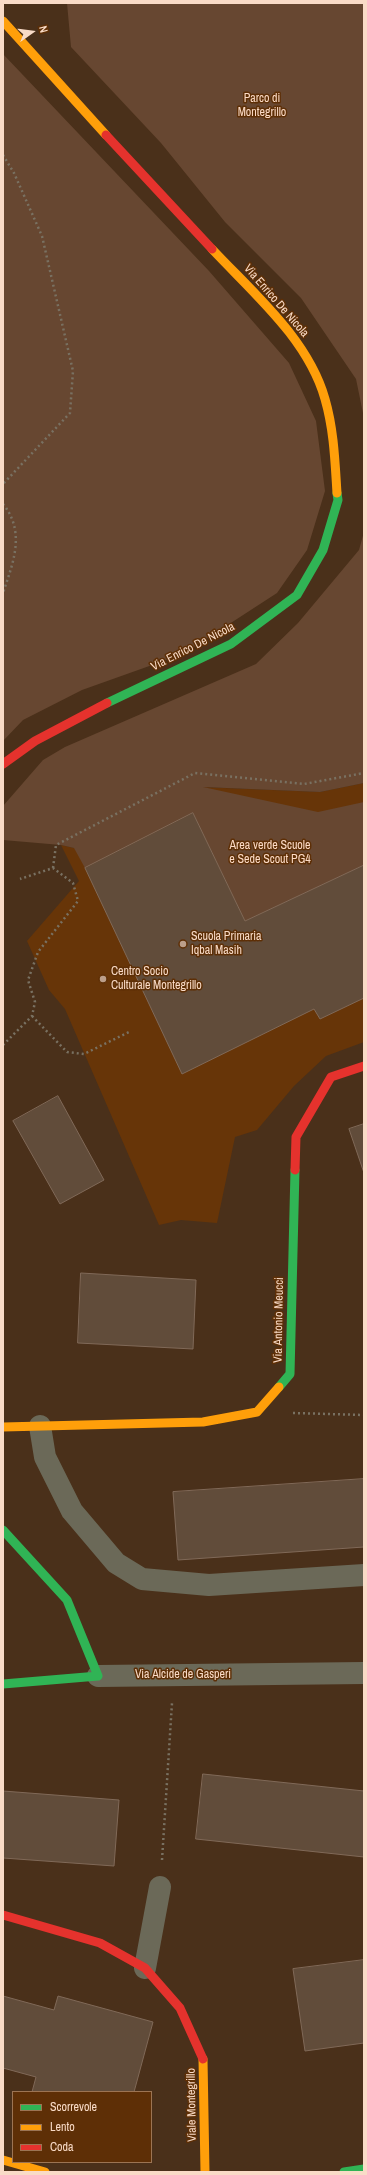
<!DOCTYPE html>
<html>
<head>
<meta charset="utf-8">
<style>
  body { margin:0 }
  #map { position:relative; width:367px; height:2175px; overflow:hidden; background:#4a301a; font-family:"Archivo Narrow",sans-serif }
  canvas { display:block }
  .frame { position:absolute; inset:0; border:4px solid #f9dbc7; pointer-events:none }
  .legend { position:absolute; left:12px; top:2091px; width:140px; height:72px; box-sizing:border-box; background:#5e2f06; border:1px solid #9c7453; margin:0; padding:5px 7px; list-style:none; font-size:12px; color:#f9dbc7 }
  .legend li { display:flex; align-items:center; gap:8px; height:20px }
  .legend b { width:20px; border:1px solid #9c7453 }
  .north { position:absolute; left:12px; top:12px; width:40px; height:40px; -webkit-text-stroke:3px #5e2f06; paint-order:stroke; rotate:76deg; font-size:11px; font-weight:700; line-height:16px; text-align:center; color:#f9dbc7 }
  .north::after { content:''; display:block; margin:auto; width:14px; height:18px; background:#f9dbc7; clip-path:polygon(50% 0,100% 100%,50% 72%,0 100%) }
</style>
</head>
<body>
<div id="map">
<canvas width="367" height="2175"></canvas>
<div class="frame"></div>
<ul class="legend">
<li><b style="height:5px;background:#30b455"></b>Scorrevole</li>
<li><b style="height:5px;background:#ff9f0a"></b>Lento</li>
<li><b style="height:5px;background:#e5322d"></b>Coda</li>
</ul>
<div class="north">N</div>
</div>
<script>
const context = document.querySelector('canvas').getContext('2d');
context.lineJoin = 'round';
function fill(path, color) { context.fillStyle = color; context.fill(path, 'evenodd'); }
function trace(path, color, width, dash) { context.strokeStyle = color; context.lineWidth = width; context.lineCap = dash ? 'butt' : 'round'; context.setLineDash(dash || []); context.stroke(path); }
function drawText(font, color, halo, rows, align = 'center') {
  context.font = font + ' "Archivo Narrow",sans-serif'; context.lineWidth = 3; context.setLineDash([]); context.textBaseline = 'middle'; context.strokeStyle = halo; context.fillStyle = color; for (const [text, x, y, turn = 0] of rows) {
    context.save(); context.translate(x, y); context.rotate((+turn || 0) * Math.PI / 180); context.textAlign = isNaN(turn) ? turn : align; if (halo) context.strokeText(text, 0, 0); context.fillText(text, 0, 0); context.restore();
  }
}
fill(new Path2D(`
  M364 783V1042L326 1056 294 1086 257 1130 235 1137 217 1223 181 1220 159 1225 65 1009 49 990 27 941 79 881 61 845 74 848 199 787 320 792Z`), '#673508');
fill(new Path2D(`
  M67 3H364V418L356 379 301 298 225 222 161 143 71 47Z
  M3 54 209 271 289 363 316 421 325 491 307 550 277 593 183 654 82 690 23 720 3 741Z
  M364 532V783L320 792 203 787 318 812 364 802V865L245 921 193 813 85 868 74 848 61 845 3 840V806L43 760 65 747 256 664 298 623 359 550Z`), '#674731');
const building = new Path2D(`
  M193 813 245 921 364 865V998L320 1019 314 1009 182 1074 85 868Z
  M58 1096 104 1180 60 1204 13 1121Z
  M364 1124V1173L349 1129Z
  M81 1273 196 1280 193 1349 78 1343Z
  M364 1479V1547L178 1560 173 1492Z
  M203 1774 364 1791V1857L196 1839Z
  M3 1791 119 1800 114 1866 3 1858Z
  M364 1960V2043L305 2051 293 1969Z
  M3 1996 54 2010 58 1996 153 2022 134 2092H32L36 2077 3 2068Z`);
fill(building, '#614c3a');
trace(building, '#806958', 1);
trace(new Path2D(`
  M3 155 14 173 42 236 73 371 70 413 3 484
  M3 504C26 532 13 563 3 593
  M53 868 56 845 195 773 304 784 364 773
  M32 1016 67 1052 84 1054 129 1032
  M3 1045 32 1016 35 1002 28 980 38 952 78 901 73 883 53 868 20 879
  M293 1413 364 1415
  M162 1860 172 1703`), '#797162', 2.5, [2, 3]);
trace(new Path2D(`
  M40 1426 45 1457 72 1511 116 1563 142 1579 209 1585 364 1575
  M98 1676 364 1673
  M145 1968 160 1887`), '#6b6958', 22);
trace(new Path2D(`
  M107 703 231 644 297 595 323 550 338 500 337 493
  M279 1387 290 1374 295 1170
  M3 1530 67 1600 98 1676 3 1684
  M344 2172 364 2169`), '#30b455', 9);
trace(new Path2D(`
  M3 21 106 135
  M212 249C254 294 308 339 325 399 334 430 335 462 337 493
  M3 1427 203 1422 257 1412 279 1387
  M203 2059 205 2172
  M3 2160 45 2172`), '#ff9f0a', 9);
trace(new Path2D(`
  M106 135 212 249
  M3 764 35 741 107 703
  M295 1170 296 1137 331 1077 364 1066
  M3 1915 100 1943 145 1968 180 2008 203 2059`), '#e5322d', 9);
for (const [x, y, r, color] of [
  [183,944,4,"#bc9f8a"],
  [103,979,4,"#bc9f8a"]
]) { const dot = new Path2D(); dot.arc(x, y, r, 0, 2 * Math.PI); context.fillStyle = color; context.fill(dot); trace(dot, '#5e2f06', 1.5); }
drawText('12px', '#fcdbc6', '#5e2f06', [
  ["Parco di",262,99],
  ["Montegrillo",262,113],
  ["Area verde Scuole",270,846],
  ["e Sede Scout PG4",270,860]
]);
drawText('12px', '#f9dbc7', '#5e2f06', [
  ["Via Enrico De Nicola",276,301,49],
  ["Via Enrico De Nicola",193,647,-27],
  ["Via Antonio Meucci",279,1320,-89],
  ["Via Alcide de Gasperi",183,1675],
  ["Viale Montegrillo",192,2105,-91]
]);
drawText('12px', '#f9dbc7', '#5e2f06', [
  ["Scuola Primaria",191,937],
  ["Iqbal Masih",191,951],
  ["Centro Socio",111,972],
  ["Culturale Montegrillo",111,986]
], 'left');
</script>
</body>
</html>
